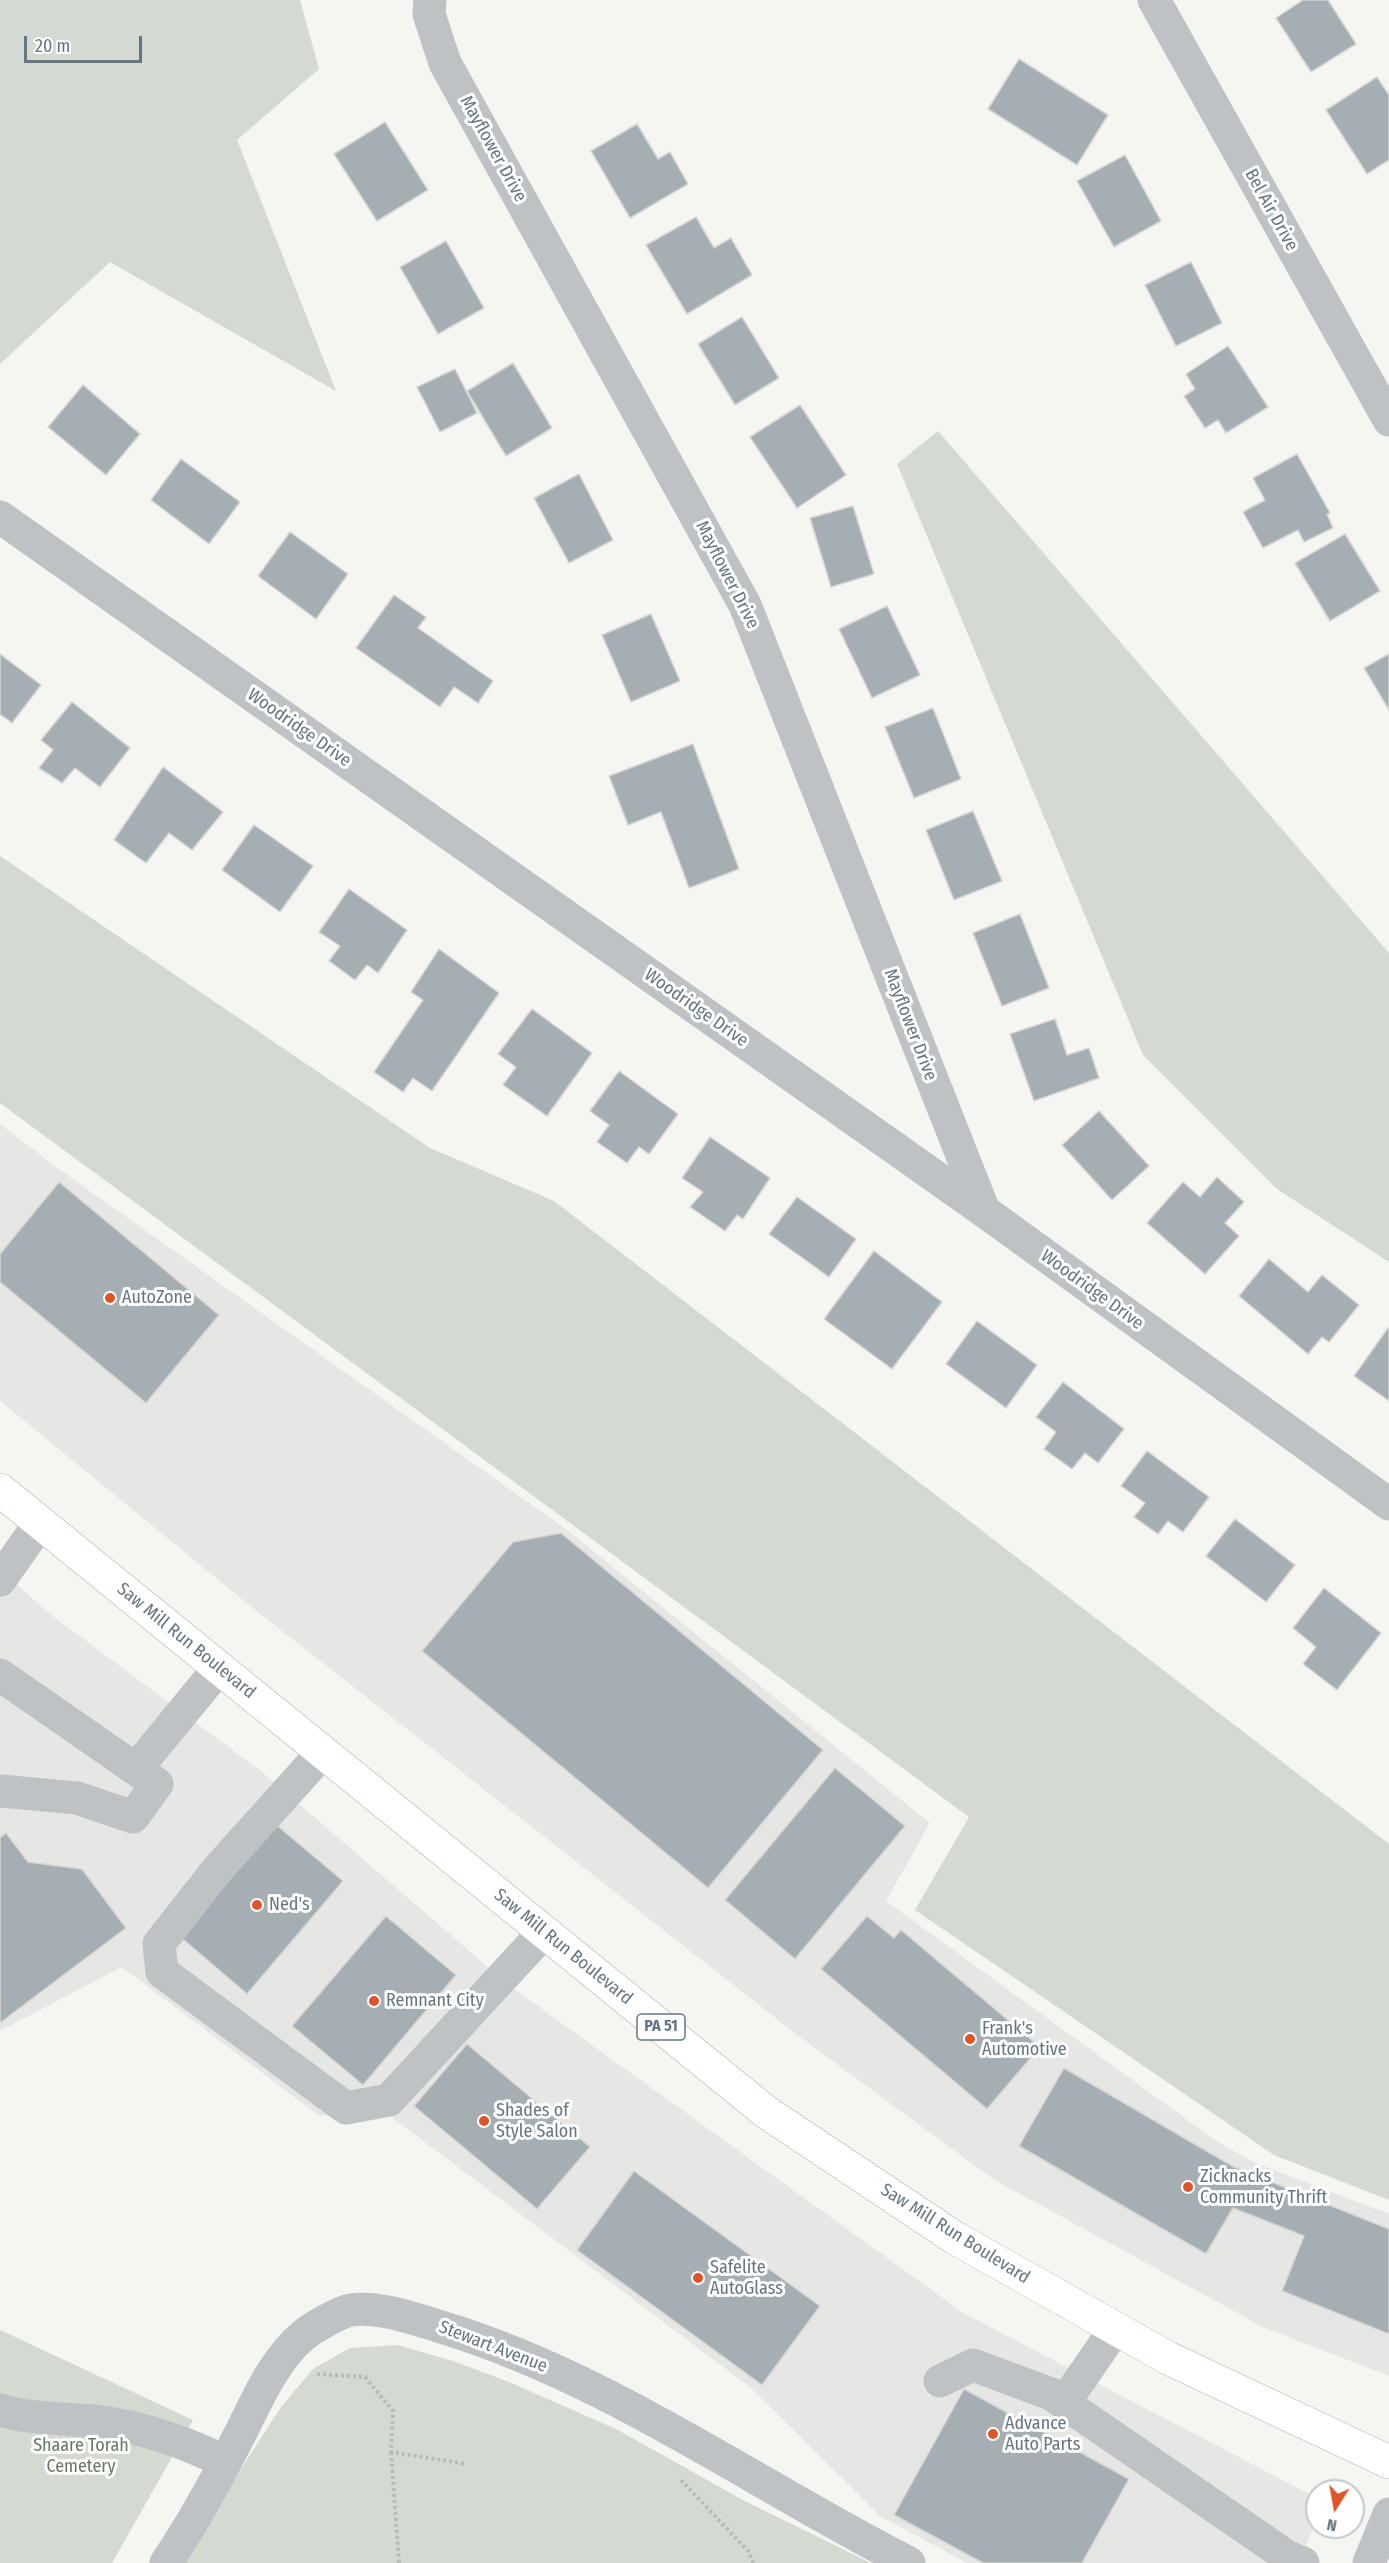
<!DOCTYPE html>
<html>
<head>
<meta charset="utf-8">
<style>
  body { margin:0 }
  #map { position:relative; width:1389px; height:2563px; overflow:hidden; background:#f5f5f1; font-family:"Fira Sans Condensed",sans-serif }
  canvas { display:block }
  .north { position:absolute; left:1305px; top:2479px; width:60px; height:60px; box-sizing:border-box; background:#fff; border:2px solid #c1c8cd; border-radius:50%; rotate:191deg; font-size:16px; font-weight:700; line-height:24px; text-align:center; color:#657582 }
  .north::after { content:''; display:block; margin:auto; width:21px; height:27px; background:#de5529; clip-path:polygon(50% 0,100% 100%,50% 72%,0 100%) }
  .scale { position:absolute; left:24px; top:36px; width:118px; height:27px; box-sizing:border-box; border:3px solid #657582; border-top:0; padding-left:8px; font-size:18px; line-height:21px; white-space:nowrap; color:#657582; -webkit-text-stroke:4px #fff; paint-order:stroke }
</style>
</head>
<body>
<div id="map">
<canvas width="1389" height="2563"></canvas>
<div class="north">N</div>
<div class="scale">20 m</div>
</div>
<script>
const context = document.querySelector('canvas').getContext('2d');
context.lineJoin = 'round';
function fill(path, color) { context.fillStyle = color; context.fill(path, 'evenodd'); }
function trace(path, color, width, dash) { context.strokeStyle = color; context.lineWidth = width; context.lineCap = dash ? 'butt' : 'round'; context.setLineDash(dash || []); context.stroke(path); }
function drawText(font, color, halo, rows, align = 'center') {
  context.font = font + ' "Fira Sans Condensed",sans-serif'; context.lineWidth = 6; context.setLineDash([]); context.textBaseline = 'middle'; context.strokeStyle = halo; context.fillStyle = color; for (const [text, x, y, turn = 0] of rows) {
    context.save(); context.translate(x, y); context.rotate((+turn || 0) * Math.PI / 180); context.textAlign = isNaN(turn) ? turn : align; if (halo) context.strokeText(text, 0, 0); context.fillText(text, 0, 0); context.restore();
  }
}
fill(new Path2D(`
  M0 1124 56 1167 567 1530 930 1823 886 1901 1215 2140 1253 2162 1389 2214V2376L1263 2327 993 2179 796 2034 254 1609 0 1401Z
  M0 1570 50 1614 262 1772 510 1986 965 2314 1317 2498V2519L1299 2563H967L880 2516 751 2388 389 2115H318L122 1967 0 2031Z`), '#e6e7e5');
fill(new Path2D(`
  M0 0H300L319 69 237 140 336 391 110 262 0 364Z
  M938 431 1389 953V1262L1277 1189 1143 1055 897 464Z
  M0 856 430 1148 554 1201 1389 1844V2200L1274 2155 915 1910 969 1817 0 1103Z
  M0 2330 193 2420 112 2563H0Z
  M397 2345 453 2361 509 2382 616 2429 743 2500 871 2563H180L281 2407 313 2369 350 2348Z`), '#d4dad1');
const building = new Path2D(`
  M1303 0H1328L1356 44 1311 72 1276 18Z
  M1019 59 1108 115 1077 165 988 109Z
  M1377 77 1389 95V160L1367 174 1326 110Z
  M385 122 428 190 377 221 334 154Z
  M637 124 658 159 670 152 688 184 630 218 591 151Z
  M1125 155 1161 221 1114 247 1077 181Z
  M696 217 714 248 731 238 752 275 687 314 646 245Z
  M446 241 484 308 438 334 400 267Z
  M1191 262 1222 323 1176 346 1145 285Z
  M742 317 779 378 735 405 698 344Z
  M1228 346 1268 407 1226 433 1218 420 1205 428 1184 396 1195 389 1186 374Z
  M513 363 552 428 506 456 467 391Z
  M455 369 477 413 440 432 417 387Z
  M83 385 140 434 106 475 48 427Z
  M800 405 846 475 797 508 750 437Z
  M1297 454 1330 513 1327 514 1333 528 1304 542 1298 530 1263 548 1243 512 1265 500 1253 478Z
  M181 459 240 502 209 544 151 500Z
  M579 474 613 540 569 563 534 498Z
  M853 506 874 574 831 587 810 518Z
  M290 532 348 574 316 619 258 576Z
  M1345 534 1380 591 1330 621 1295 563Z
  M394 595 426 617 418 628 493 681 478 703 454 687 440 707 356 648Z
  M887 606 920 675 872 698 839 629Z
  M651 614 680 681 631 702 602 635Z
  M0 654 41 685 12 723 0 714Z
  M1389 654V710L1364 668Z
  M72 702 130 748 100 787 75 768 62 783 39 768 53 750 41 740Z
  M933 708 961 779 914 798 885 727Z
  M693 744 739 869 689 888 661 812 628 825 609 776Z
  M163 767 223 812 192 850 169 833 146 863 114 840Z
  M973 811 1002 881 954 900 926 830Z
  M254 825 313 866 280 912 222 870Z
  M349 889 407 930 378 973 367 965 355 980 329 961 340 946 319 932Z
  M1020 914 1049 988 1002 1006 973 933Z
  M439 949 499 993 432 1091 413 1078 403 1092 374 1072 423 1000 411 992Z
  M532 1009 592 1053 547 1116 503 1085 516 1067 498 1054Z
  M1055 1019 1067 1055 1089 1048 1099 1078 1034 1101 1010 1034Z
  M619 1071 678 1114 649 1154 639 1147 627 1163 597 1142 609 1125 590 1111Z
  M1099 1111 1149 1166 1112 1200 1062 1145Z
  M710 1137 770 1178 743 1219 737 1215 725 1231 690 1207 703 1192 682 1178Z
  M1217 1177 1244 1202 1225 1223 1239 1236 1205 1274 1147 1223 1183 1182 1200 1197Z
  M59 1182 219 1315 146 1403 0 1282V1254Z
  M797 1197 856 1239 829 1277 769 1234Z
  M874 1251 942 1302 892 1369 824 1319Z
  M1269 1259 1308 1292 1322 1275 1359 1305 1329 1342 1322 1337 1308 1354 1239 1296Z
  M977 1321 1037 1365 1006 1408 946 1364Z
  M1388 1328 1389 1329V1401L1354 1376Z
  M1063 1382 1124 1429 1098 1463 1085 1453 1072 1469 1044 1449 1056 1432 1036 1417Z
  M1147 1451 1209 1497 1183 1532 1168 1521 1158 1534 1134 1517 1145 1503 1121 1486Z
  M1235 1519 1295 1565 1266 1602 1206 1556Z
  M561 1533 823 1750 708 1888 422 1651 513 1542Z
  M1324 1588 1381 1633 1337 1690 1303 1664 1316 1647 1293 1628Z
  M835 1768 905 1826 795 1959 725 1900Z
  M266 1816 343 1881 247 1994 171 1929Z
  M6 1833 28 1862 82 1869 126 1928 0 2023V1838Z
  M386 1916 456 1975 363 2085 292 2026Z
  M867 1916 894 1938 901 1930 1040 2047 987 2109 821 1969Z
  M467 2044 590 2147 537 2209 414 2106Z
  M1064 2068 1234 2167 1389 2229V2334L1282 2291 1304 2236 1233 2208 1206 2254 1019 2146Z
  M634 2171 820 2306 762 2385 577 2250Z
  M964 2389 1129 2479 1082 2563H983L894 2515Z`);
fill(building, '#a5aeb3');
trace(building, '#d6d6d4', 1.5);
const highway = new Path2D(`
  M0 1490 766 2112 955 2238 1168 2358 1389 2462`);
trace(highway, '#b1b5b8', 34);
trace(new Path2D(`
  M317 2374 365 2377 393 2411 391 2452 466 2464
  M391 2452 399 2563
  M681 2480 749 2552 753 2563`), '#b8bbbd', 4, [3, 3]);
trace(new Path2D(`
  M430 0 429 14 445 63 745 605 984 1211
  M1154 0 1389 420
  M0 517 984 1211 1389 1504
  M0 1580 40 1523
  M0 1675 157 1784 133 1817 77 1798 0 1791
  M323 1752 217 1870 159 1944 162 1972 346 2108 389 2100 544 1932
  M136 1769 219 1668
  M940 2381 973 2365 1051 2394 1288 2557 1303 2563
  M1064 2403 1115 2329
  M0 2410C33 2420 67 2418 101 2422 145 2428 187 2443 225 2462
  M166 2563C193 2523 217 2479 239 2436 257 2401 273 2360 305 2334 312 2328 342 2311 351 2310 377 2306 413 2318 438 2326 608 2377 752 2483 909 2563
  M1369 2563 1389 2514`), '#bec2c5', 33);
trace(highway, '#fff', 33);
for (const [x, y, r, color] of [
  [110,1298,6,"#de5529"],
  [257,1905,6,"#de5529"],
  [374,2001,6,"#de5529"],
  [970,2039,6,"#de5529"],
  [484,2121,6,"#de5529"],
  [1188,2187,6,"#de5529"],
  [698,2278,6,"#de5529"],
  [993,2434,6,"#de5529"]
]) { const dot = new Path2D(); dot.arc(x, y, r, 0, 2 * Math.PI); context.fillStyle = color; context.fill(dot); trace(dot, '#fff', 2); }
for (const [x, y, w] of [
  [661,2027,48]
]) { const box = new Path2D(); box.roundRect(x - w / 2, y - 13, w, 26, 4.5); context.fillStyle = '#fff'; context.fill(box); trace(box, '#657582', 1.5); }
drawText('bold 16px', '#657582', null, [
  ["PA 51",661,2027]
]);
drawText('18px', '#657582', '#fff', [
  ["Mayflower Drive",493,149,61],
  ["Bel Air Drive",1271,210,61],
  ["Mayflower Drive",727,575,63],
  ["Woodridge Drive",299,728,35],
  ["Woodridge Drive",696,1008,35],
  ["Mayflower Drive",910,1025,69],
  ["Woodridge Drive",1092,1290,36],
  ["Saw Mill Run Boulevard",186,1641,39],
  ["Saw Mill Run Boulevard",563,1947,39],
  ["Saw Mill Run Boulevard",955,2234,32],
  ["Stewart Avenue",493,2347,21]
]);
drawText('18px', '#657582', '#fff', [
  ["AutoZone",122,1298],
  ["Ned's",269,1905],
  ["Remnant City",386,2001],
  ["Frank's",982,2029],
  ["Automotive",982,2050],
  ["Shades of",496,2111],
  ["Style Salon",496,2132],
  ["Zicknacks",1200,2177],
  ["Community Thrift",1200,2198],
  ["Safelite",710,2268],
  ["AutoGlass",710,2289],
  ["Advance",1005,2424],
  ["Auto Parts",1005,2445]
], 'left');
drawText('18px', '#687963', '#fff', [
  ["Shaare Torah",81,2446],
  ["Cemetery",81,2467]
]);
</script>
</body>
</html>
